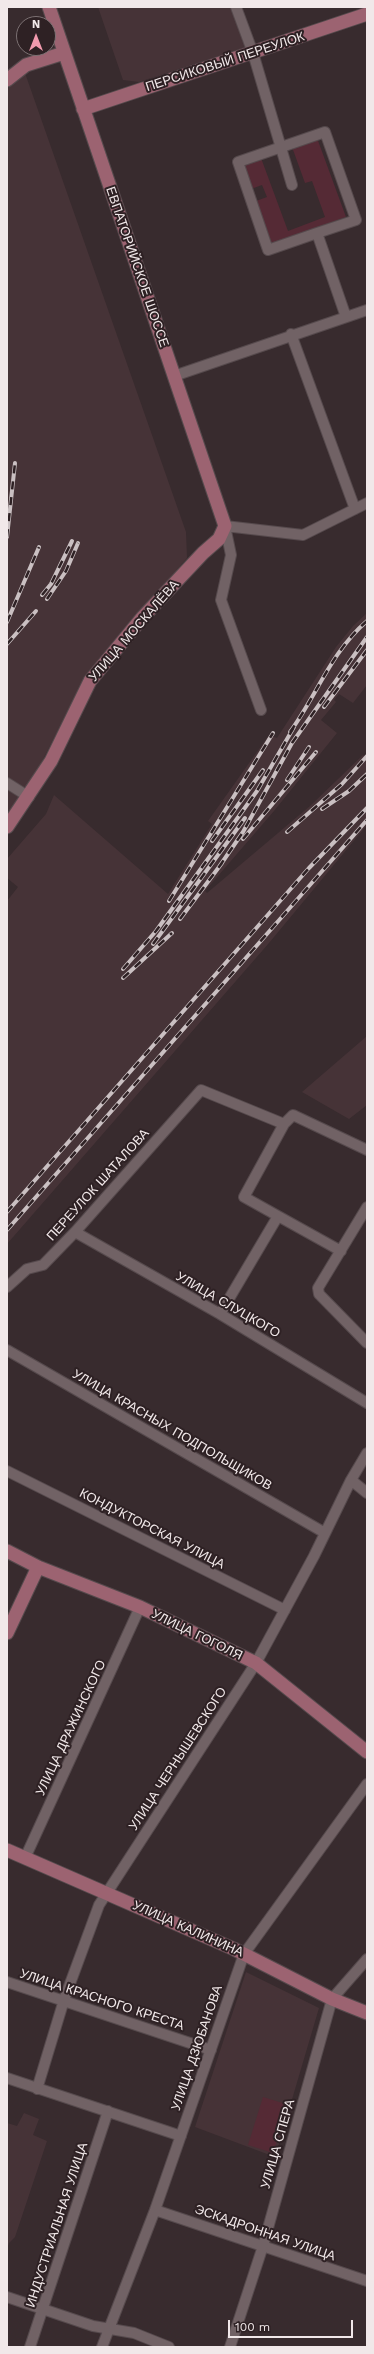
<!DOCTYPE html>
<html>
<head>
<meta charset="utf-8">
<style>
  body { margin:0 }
  #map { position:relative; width:374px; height:2354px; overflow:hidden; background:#382b2e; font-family:"Work Sans",sans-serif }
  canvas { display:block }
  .frame { position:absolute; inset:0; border:8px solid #f1e8e9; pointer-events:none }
  .north { position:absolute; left:16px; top:16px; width:40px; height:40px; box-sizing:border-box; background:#2e2124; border:1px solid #7c7173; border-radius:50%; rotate:0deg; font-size:11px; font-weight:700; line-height:16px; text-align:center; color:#f1e8e9 }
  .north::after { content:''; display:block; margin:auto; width:14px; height:18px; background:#f29aae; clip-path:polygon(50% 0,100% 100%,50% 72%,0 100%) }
  .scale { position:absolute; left:228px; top:2320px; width:125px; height:18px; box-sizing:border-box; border:2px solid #f1e8e9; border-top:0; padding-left:5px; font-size:12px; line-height:14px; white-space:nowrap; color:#f1e8e9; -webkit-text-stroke:3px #2e2124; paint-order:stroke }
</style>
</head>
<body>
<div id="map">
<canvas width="374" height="2354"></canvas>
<div class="frame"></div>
<div class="north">N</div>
<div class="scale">100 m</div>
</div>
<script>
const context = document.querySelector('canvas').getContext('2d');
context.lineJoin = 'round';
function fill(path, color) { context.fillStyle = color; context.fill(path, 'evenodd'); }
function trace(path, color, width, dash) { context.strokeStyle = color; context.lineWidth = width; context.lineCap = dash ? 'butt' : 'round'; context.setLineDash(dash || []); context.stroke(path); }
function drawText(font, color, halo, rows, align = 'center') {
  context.font = font + ' "Work Sans",sans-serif'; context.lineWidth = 4; context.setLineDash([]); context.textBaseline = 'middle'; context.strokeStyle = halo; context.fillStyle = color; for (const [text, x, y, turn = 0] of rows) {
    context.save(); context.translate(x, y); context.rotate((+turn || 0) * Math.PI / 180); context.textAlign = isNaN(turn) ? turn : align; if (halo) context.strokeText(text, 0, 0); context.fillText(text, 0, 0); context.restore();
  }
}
fill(new Path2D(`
  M98 7H232L246 47 139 82 123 80Z
  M25 73 186 532 187 558 94 667 78 691 32 781 7 814V89Z
  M367 613V685L353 703 339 694 334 700 336 702 321 720 337 733 274 811 205 891 207 893 310 806 363 755 367 759V825L269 943 7 1244V901L18 887 7 878V859L46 814 54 795 168 894 212 824 208 821 269 735 277 738 336 647 353 626Z
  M367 1036V1105L349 1119 302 1092Z
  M246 1972 319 2008 275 2157 195 2127Z
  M24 2113 39 2119 33 2135 47 2141 15 2237 9 2243 7 2249V2123L17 2126Z`), '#463337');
fill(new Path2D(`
  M317 138 346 217 272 244 256 201 267 197 262 185 251 189 241 165 261 158 288 231 325 217 312 181 305 183 292 147Z
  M263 2097 289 2105 273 2153 248 2145Z`), '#552a35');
const minor = new Path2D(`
  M236 7 253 53 292 185
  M317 233 268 250 238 162 325 132 356 220 317 233 346 317
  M291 334 355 509
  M174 376 367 310
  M261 710 221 600 231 555 225 526 303 535 367 503
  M7 783 29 797
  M367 1207 318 1288 319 1294 367 1343
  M278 1216 244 1197 284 1124
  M75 1232 220 1314 367 1403
  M7 1287 27 1269 43 1265 75 1232 201 1090 284 1124 293 1115 367 1150
  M220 1314 278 1216 341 1251
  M7 1350 325 1533
  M7 1471 285 1610
  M351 1480 367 1493
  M25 1858 140 1607
  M7 1982 211 2050
  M7 2078 181 2136
  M37 2089 64 2000 99 1905 256 1663 314 1556 351 1480 367 1453
  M155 2210 367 2281
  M7 2297 93 2326 134 2333 169 2347
  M30 2347 108 2111
  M102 2347 155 2210 244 1954 367 1784
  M230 2347 263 2246 332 1999 367 1959`);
const major = new Path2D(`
  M7 80 26 65 64 53
  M83 109 367 14
  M7 827 51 761 90 681 142 618 203 553 219 539 225 526 49 7
  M7 1551 38 1567 140 1607 256 1663 367 1752
  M7 1633 38 1567
  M7 1850 234 1949 332 1999 367 2013`);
trace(minor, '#564a4d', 12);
trace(major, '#564a4d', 15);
trace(minor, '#716265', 10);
trace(major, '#9c6371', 13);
const rail = new Path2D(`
  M7 537 15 463
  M42 595 51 584 72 541
  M47 599 66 571 78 543
  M7 622 39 547
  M7 644 36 611
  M324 707 367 650
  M290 732C317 695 331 652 367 621
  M287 780 309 747
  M322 809 349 791 367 774
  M287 832 342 784 367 756
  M243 839 316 752
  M212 841 263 770
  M219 867 243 832 292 743 367 637
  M169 901 273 733
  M180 919 222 863
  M153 944 245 818
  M123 969 156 931 257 791 294 727
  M123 978 172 933
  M7 1212 309 868 367 808
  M7 1230 367 820`);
trace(rail, '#cac0c2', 4);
trace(rail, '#2e2124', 2.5, [8]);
drawText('13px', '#f1e8e9', '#2e2124', [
  ["ПЕРСИКОВЫЙ ПЕРЕУЛОК",225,62,-18],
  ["ЕВПАТОРИЙСКОЕ ШОССЕ",137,267,71],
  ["УЛИЦА МОСКАЛЁВА",134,631,-49],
  ["ПЕРЕУЛОК ШАТАЛОВА",98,1185,-48],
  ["УЛИЦА СЛУЦКОГО",228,1305,30],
  ["УЛИЦА КРАСНЫХ ПОДПОЛЬЩИКОВ",172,1430,30],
  ["КОНДУКТОРСКАЯ УЛИЦА",152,1529,27],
  ["УЛИЦА ГОГОЛЯ",197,1635,26],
  ["УЛИЦА ДРАЖИНСКОГО",71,1728,-65],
  ["УЛИЦА ЧЕРНЫШЕВСКОГО",178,1759,-57],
  ["УЛИЦА КАЛИНИНА",188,1929,24],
  ["УЛИЦА КРАСНОГО КРЕСТА",102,2000,18],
  ["УЛИЦА ДЗЮБАНОВА",197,2048,-71],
  ["УЛИЦА СПЕРА",278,2144,-74],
  ["ИНДУСТРИАЛЬНАЯ УЛИЦА",57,2225,-72],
  ["ЭСКАДРОННАЯ УЛИЦА",265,2233,19]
]);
</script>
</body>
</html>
